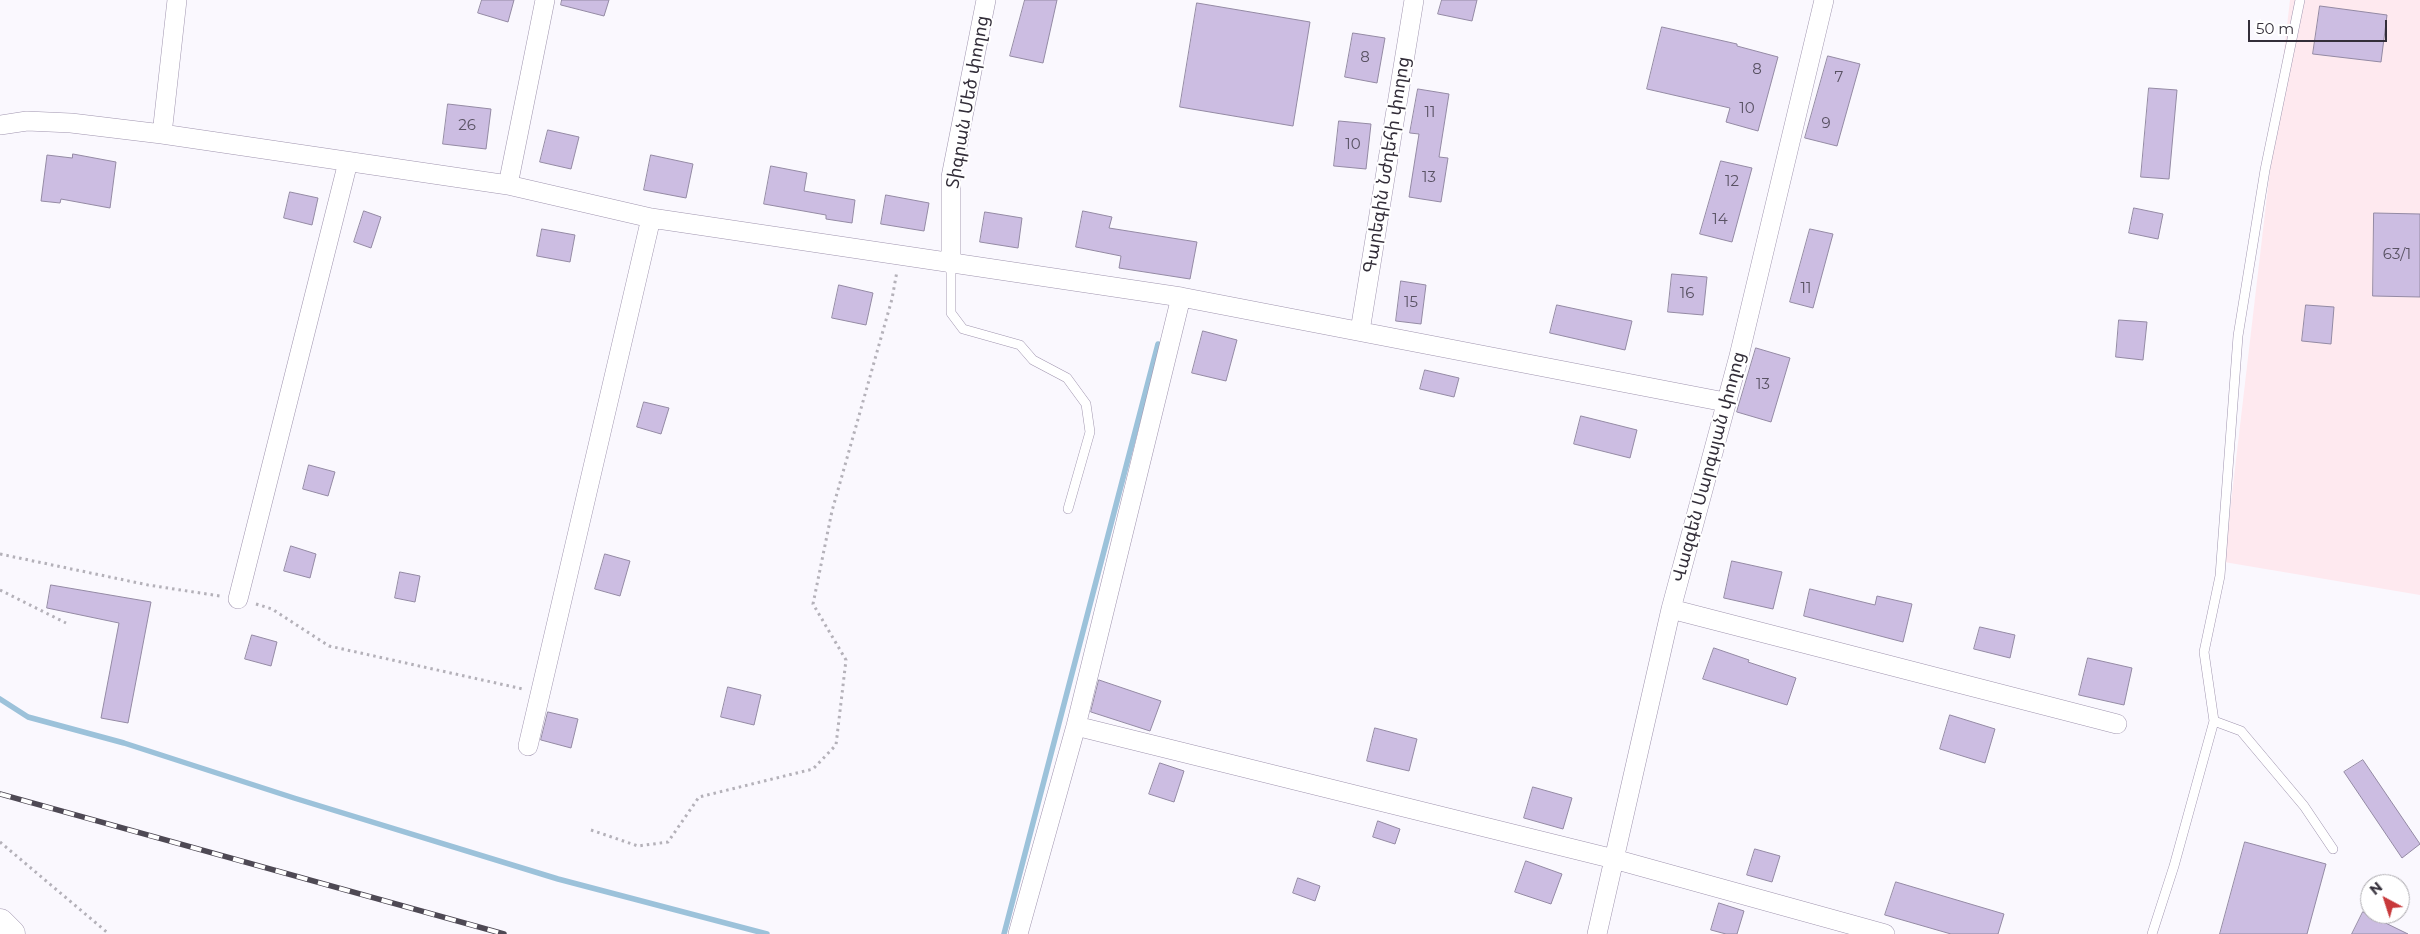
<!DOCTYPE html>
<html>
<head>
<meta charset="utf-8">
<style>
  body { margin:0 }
  #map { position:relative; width:2420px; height:934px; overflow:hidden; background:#faf8fe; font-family:Montserrat,sans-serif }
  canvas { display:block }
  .north { position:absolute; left:2360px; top:874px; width:50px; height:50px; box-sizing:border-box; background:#fff; border:1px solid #adabb0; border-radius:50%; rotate:320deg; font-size:14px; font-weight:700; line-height:20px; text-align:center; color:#332e39 }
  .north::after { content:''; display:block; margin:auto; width:18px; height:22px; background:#c8393b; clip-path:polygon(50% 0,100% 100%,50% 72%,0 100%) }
  .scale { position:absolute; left:2248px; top:20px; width:139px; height:22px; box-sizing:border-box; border:2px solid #332e39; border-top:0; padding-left:6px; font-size:15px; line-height:18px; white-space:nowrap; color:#332e39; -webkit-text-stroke:4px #fff; paint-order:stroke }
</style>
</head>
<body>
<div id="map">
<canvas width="2420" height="934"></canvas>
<div class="north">N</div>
<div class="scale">50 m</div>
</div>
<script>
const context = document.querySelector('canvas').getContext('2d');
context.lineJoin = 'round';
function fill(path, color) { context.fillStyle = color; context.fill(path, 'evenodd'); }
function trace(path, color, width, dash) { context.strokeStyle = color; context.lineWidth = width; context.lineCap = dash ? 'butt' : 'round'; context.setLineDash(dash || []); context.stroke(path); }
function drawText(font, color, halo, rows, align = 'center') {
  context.font = font + ' Montserrat,"Noto Sans Armenian",sans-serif'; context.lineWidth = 4; context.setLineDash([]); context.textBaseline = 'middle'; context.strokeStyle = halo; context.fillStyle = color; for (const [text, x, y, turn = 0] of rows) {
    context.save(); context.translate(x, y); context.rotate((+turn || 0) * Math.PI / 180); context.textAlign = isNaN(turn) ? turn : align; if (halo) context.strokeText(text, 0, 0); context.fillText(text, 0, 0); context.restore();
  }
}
fill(new Path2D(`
  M2290 0H2420V595L2224 562Z`), '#fee9ef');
trace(new Path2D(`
  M0 699 28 717 124 743 294 798 558 879 767 934
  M1004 934 1158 344`), '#9cc2da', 5.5);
const building = new Path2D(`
  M482 0H514L508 22 478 13Z
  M562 0H609L604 16 561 5Z
  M1025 0H1057L1043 63 1010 56Z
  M1442 0H1477L1472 21 1438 14Z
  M1197 3 1310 22 1293 126 1180 107Z
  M2320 6 2387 15 2381 62 2313 54Z
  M1662 27 1737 44V46L1778 57 1758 131 1726 122 1730 108 1647 89Z
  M1353 33 1385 38 1377 83 1345 77Z
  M1828 56 1860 64 1837 146 1805 138Z
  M2149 88 2177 90 2169 179 2141 177Z
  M1418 89 1449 94 1439 157 1448 158 1441 202 1409 197 1419 134 1410 133Z
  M448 104 491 109 486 149 443 144Z
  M1339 121 1371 124 1366 169 1334 166Z
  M548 130 579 137 571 169 540 162Z
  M73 154 116 162 110 208 61 199 60 203 41 201 47 155 72 158Z
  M651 155 693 164 686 198 644 190Z
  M1721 161 1752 168 1732 242 1700 234Z
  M771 166 807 173 804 191 855 200 852 223 826 219V215L764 204Z
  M290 192 318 198 312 225 284 218Z
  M886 195 929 203 924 231 881 224Z
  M2134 208 2163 214 2158 239 2129 233Z
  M364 211 381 217 371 248 354 242Z
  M1083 211 1112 217 1109 228 1197 242 1190 279 1119 268 1121 256 1076 247Z
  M985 212 1022 218 1018 248 980 242Z
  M2374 213 2420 214V297L2373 296Z
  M542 229 575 235 570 262 537 256Z
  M1810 229 1833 234 1813 308 1790 302Z
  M1672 274 1707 277 1703 315 1668 312Z
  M1401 281 1426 285 1421 324 1396 321Z
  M839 285 873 293 866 325 832 318Z
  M1557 305 1632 321 1625 350 1550 333Z
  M2306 305 2334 307 2331 344 2302 341Z
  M2119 320 2147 322 2143 360 2116 357Z
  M1203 331 1237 340 1226 381 1192 373Z
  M1756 348 1790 358 1771 422 1737 412Z
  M1425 370 1459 378 1454 397 1420 389Z
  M644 402 669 408 661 434 637 427Z
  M1581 416 1637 430 1630 458 1574 444Z
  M309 465 335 472 328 496 303 489Z
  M291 546 316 554 310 578 284 571Z
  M605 554 630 561 620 596 595 589Z
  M1732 561 1782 572 1773 609 1724 598Z
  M400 572 420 576 415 602 395 598Z
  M51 585 151 602 128 723 101 718 119 623 47 608Z
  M1810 589 1875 605 1877 596 1912 604 1903 642 1804 616Z
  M1980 627 2015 635 2010 658 1974 649Z
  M252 635 277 642 271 666 245 659Z
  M1714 648 1749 660 1748 662 1796 678 1787 705 1703 679Z
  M2088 658 2132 668 2124 705 2079 695Z
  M1099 680 1161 701 1150 731 1091 712Z
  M728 687 761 695 754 725 721 717Z
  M548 712 578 719 571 748 541 740Z
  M1950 715 1995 729 1985 763 1940 749Z
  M1375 728 1417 739 1409 771 1367 761Z
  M2363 760 2420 844 2402 858 2344 772Z
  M1160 763 1184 771 1174 802 1149 794Z
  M1533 787 1572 798 1563 829 1524 818Z
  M1378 821 1400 829 1395 844 1373 837Z
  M2245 842 2326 864 2307 934H2220Z
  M1755 849 1780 856 1772 882 1747 875Z
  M1526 861 1562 874 1551 904 1515 892Z
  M1298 878 1320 886 1315 901 1293 893Z
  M1896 882 2004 914 1998 934H1951L1885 915Z
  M1719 903 1744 911 1737 934H1726L1711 930Z
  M2363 912 2408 934H2352Z`);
fill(building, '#ccbde2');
trace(building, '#948aa4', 1);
const service = new Path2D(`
  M951 264V313L963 329 1020 345 1033 360 1067 378 1086 404 1090 432 1068 509
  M2214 721 2241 731 2304 806 2333 849
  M2152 934 2174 866 2214 721 2204 652 2220 576 2238 336 2265 170 2300 0`);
const minor = new Path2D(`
  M0 125 27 121 71 123 162 134 508 185 651 218 1181 297 1725 402
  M162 134 177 0
  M508 185 545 0
  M951 264V177L986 0
  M1360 331 1414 0
  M238 599 348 162
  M1671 609 2117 724
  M1076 726 1614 859 1885 934
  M528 746 651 218
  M1018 934 1076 726 1181 297
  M1597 934 1671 609 1739 356 1824 0`);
const trunk = new Path2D(`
  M0 923 11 934`);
trace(service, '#a095af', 10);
trace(minor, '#a095af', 20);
trace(trunk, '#a095af', 29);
trace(new Path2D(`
  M0 554 148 585 220 596
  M0 590 66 623
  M256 604 272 609 329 646 523 689
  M591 830 638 846 668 842 699 797 813 769 836 745 846 660 813 604 832 511 892 299 897 271
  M0 842 109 934`), '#b4b1b9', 3, [2.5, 4]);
trace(service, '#fff', 9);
trace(minor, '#fff', 19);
trace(trunk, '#fff', 28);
const rail = new Path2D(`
  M0 794 504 934`);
trace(rail, '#4e4954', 5.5);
trace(rail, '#fff', 4, [11]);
drawText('15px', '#595263', null, [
  ["8",1365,58],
  ["8",1757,70],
  ["7",1839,78],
  ["10",1747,109],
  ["11",1430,113],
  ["9",1826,124],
  ["26",467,126],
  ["10",1353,145],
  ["13",1429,178],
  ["12",1732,182],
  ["14",1720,220],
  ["63/1",2397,255],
  ["11",1806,289],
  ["16",1687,294],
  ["15",1411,303],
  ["13",1763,385]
]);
drawText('18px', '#332e39', '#fff', [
  ["Տիգրան Մեծ փողոց",968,102,-80],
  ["Գարեգին Նժդեհի փողոց",1387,165,-81],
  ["Վազգեն Սարգսյան փողոց",1709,467,-75]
]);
</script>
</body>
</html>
